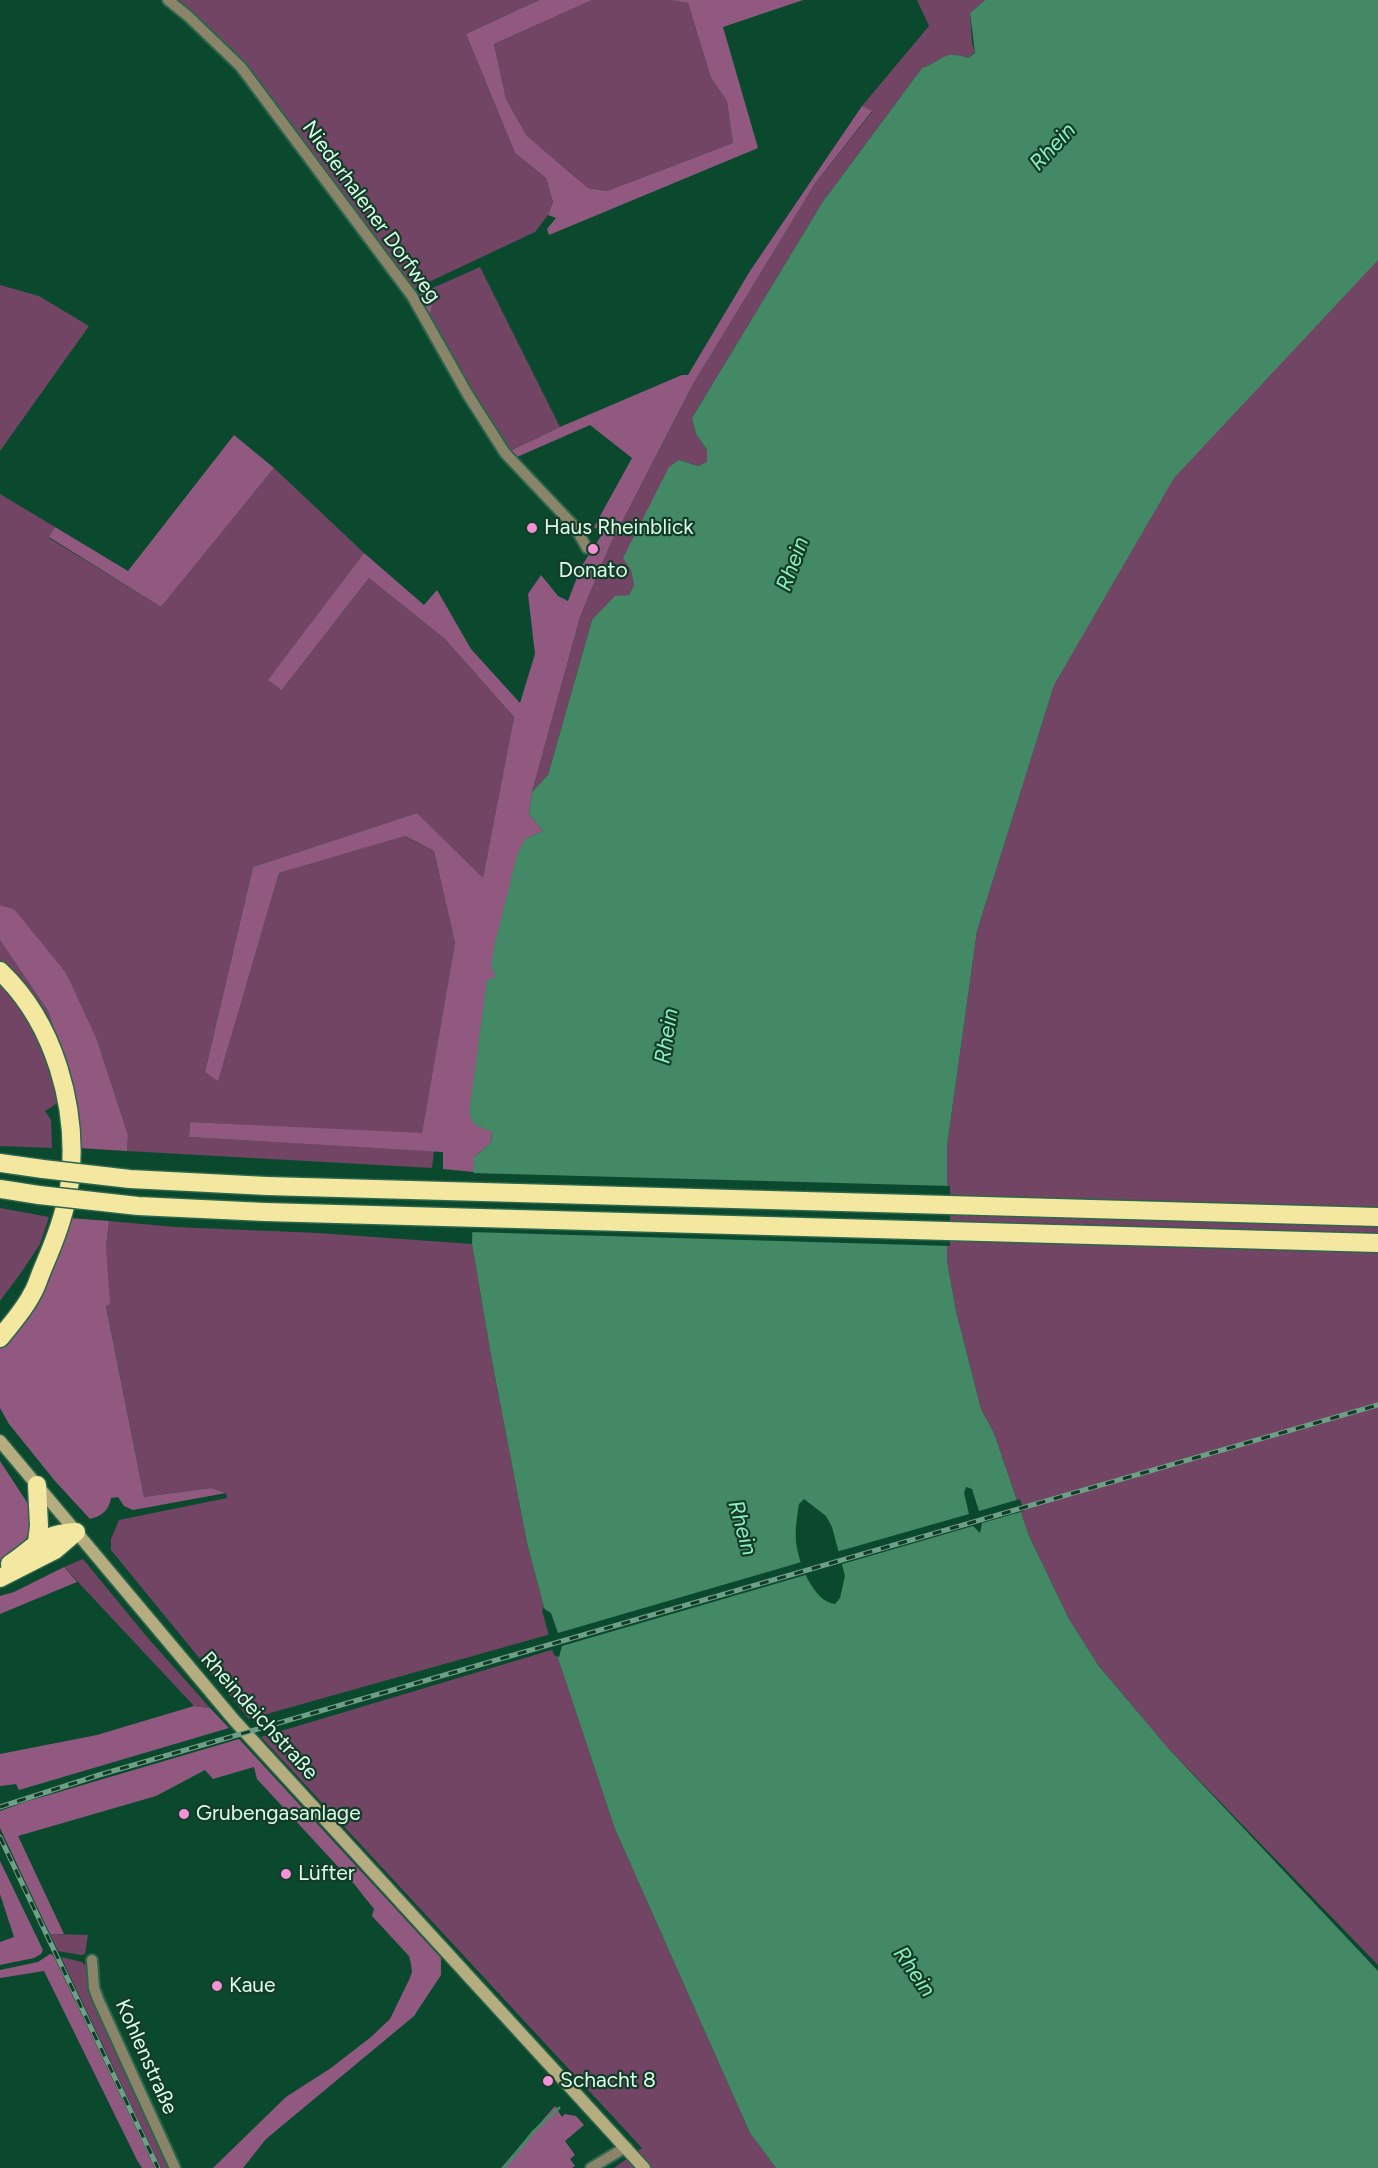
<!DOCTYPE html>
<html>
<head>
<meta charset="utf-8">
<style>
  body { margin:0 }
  canvas { display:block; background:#0b492e }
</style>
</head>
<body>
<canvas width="1378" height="2168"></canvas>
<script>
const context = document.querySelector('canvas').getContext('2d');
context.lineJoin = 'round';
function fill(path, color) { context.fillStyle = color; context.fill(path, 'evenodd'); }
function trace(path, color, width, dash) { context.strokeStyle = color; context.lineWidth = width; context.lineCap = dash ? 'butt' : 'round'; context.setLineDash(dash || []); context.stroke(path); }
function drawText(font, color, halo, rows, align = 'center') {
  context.font = font + ' Figtree,sans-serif'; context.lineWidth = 4.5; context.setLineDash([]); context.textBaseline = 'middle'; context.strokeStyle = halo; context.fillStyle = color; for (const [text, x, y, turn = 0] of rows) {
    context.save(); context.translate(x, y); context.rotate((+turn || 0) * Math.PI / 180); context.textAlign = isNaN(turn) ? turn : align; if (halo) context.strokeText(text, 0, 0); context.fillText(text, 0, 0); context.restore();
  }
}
fill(new Path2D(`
  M175 0H539L466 34 515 153 546 178 553 202 548 215 535 232 414 289 243 62Z
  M592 0H670L688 3 711 78 727 101 733 143 607 191 588 188 527 136 506 99 494 44Z
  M917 0H985L970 13 972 43 975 52 968 58C945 49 943 61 922 68L822 203 692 418 696 434 707 450V462L698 466 679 460 631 570 634 585 629 595 592 620 548 775 532 792 580 617 609 547 693 384 816 182 872 112 862 106 929 26Z
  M1378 254V1965L1168 1748 1098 1665 1069 1619 1029 1536 994 1433 981 1409 956 1311 947 1261V1146L977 931 1055 681 1177 470Z
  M480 267 560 427 508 452 471 396 430 316 435 287Z
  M0 285 39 296 89 326 0 451Z
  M274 468 364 553 269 680 283 689 369 578 445 639 514 717 483 879 417 813 253 867 205 1072 218 1080 279 873 404 836 434 851 455 943 422 1134 190 1122 189 1137 434 1151 432 1168 127 1151 128 1135 97 1040 14 909 0 905V494L55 527 49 538 161 607Z
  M0 940 48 1011 72 1081 75 1102H59L45 1111 51 1120 52 1148 0 1146Z
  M0 1208 49 1217 40 1244 23 1270 0 1301Z
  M109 1221 175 1227 318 1233 472 1244 492 1361 527 1543 551 1634 249 1719 111 1550V1539L119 1520 227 1498 226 1493 211 1488 144 1497 106 1305V1247Z
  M83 1559 147 1637 210 1708 194 1706 64 1567Z
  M555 1649 615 1829 750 2133 776 2168H614L642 2148 261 1737Z
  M50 1934 88 1935 85 1954 81 1955 58 1951Z
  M61 1957 82 1962 87 1967 171 2168H161Z`), '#714563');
fill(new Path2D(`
  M539 0H592L494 44 506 99 527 136 588 188 607 191 733 143 727 101 711 78 688 3 670 0H803L723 27 758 148 549 235 547 229 556 218 548 215 553 202 546 178 515 153 466 34Z
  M862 106 872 111 816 182 693 384 609 547 580 617 532 792 529 814 543 831 525 839 496 977 475 1125 492 1131 491 1143 474 1157V1172L443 1169V1152L189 1137 190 1122 422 1133 455 943 434 851 405 836 279 873 218 1081 205 1072 253 867 417 813 483 878 514 717 445 639 369 578 282 690 268 680 364 553 424 605 437 590 471 649 520 703 535 654 528 594 541 575 558 596 568 601 581 567 603 533 594 527 632 458 590 425 517 457 508 452 560 427 682 375H688L750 271Z
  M435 287 430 316 419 295Z
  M234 435 274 468 161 607 49 537 55 527 128 571Z
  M0 905 14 909 66 973 97 1040 128 1135 127 1151 79 1148 72 1081 48 1011 0 940Z
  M69 1218 109 1221 106 1247 110 1304 106 1306 144 1497 211 1488 226 1493 133 1510 124 1506 118 1497 111 1498C109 1510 102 1516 90 1519L55 1481 9 1424 0 1408V1345Z
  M0 1461 32 1510 30 1531 19 1552 9 1559 0 1562Z
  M64 1567 77 1582 0 1614V1596L14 1592Z
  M194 1706 210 1708 229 1728 19 1790 16 1784 0 1786V1754L97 1735Z
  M239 1739 441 1958V1975L414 2016 266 2139 243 2168H213L286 2097 331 2068 371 2037 390 2019 409 1980 412 1972 411 1964 409 1956 372 1916 374 1909 355 1885 257 1779 254 1767 213 1779 205 1770 156 1796 18 1836 64 1934H50L0 1828V1811L25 1802Z
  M0 1861 43 1950 41 1954 34 1958 0 1965V1942L14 1937 0 1894Z
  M50 1954 53 1955 155 2168H142L137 2160 44 1971 0 1978V1970L38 1962Z
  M555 2106 562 2117 565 2114 576 2116 584 2125 565 2141 575 2155 570 2159 575 2166 572 2168H501Z`), '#915980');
fill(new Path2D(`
  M985 0H1378V260L1174 478 1054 685 977 931 947 1146V1261L956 1311 981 1409 994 1433 1029 1536 1069 1619 1098 1665 1168 1748 1378 1971V2168H776L750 2133 615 1829 555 1649 527 1543 492 1361 472 1244 474 1157 491 1143 492 1132 475 1125 469 1114 487 980 496 977 491 967 494 947 517 855 525 839 543 831 529 814 532 792 548 775 592 620 615 596 629 595 634 585 631 570 623 558 669 467 679 460 698 466 707 462V450L696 434 692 418 822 203 922 68C943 61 944 49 968 58L975 53 970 13ZM804 1499 826 1516 832 1527 845 1576 840 1598 835 1604C813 1602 798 1561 796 1542 795 1530 797 1516 799 1504Z`), '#438965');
fill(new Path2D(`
  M471 1173 950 1186V1246L470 1232Z
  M966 1487 972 1489 979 1511 1020 1499 1024 1511 982 1523 980 1533 973 1526 839 1565 836 1552 969 1514 964 1493Z
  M805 1561 809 1574 562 1646 559 1657 554 1655 542 1610 543 1608 551 1613 558 1633Z`), '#0b492e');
trace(new Path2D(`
  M504 2168 534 2131 559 2108`), '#438965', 3);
const minor = new Path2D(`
  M168 0 188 16 241 67 412 296 468 395 505 453 575 527 587 548
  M92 1960 94 1988 98 1999 175 2168
  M591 2168 626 2147`);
const secondary = new Path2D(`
  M0 1441 234 1720 644 2168`);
const motorway = new Path2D(`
  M0 971C55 1023 78 1108 70 1181 66 1212 55 1240 43 1268 39 1277 37 1286 32 1294 24 1310 11 1324 0 1338
  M0 1163 43 1169
  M267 1186 1378 1217
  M0 1189 39 1195
  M265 1212 1378 1243
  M37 1542 39 1526 37 1485
  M10 1564C37 1546 40 1534 76 1532
  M0 1578 55 1550 76 1532`);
trace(minor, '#2c664c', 14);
trace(secondary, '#2c664c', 15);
trace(motorway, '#2c664c', 21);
trace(minor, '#8a8568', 10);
trace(secondary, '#b5ac7f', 12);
trace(motorway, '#f4e79f', 18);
const rail = new Path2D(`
  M0 1807 99 1775 1378 1405
  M0 1837 158 2168`);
trace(rail, '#6ea087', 5);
trace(rail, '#143b28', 3, [9]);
const motorwayBridge = new Path2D(`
  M43 1169 130 1179 267 1186
  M39 1195 138 1206 265 1212`);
trace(motorwayBridge, '#2c664c', 21, []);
trace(motorwayBridge, '#f4e79f', 18);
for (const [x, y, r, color] of [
  [532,528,6,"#f391d6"],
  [593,549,6,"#f391d6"],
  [184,1814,6,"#f391d6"],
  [286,1874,6,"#f391d6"],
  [217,1986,6,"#f391d6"],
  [548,2081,6,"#f391d6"]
]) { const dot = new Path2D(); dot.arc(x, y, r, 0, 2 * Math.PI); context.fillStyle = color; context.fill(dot); trace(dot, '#143b28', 2); }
drawText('21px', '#daffe9', '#143b28', [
  ["Niederhalener Dorfweg",371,212,54],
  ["Rheindeichstraße",259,1716,48],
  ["Kohlenstraße",146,2057,66]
]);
drawText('21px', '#daffe9', '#143b28', [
  ["Haus Rheinblick",544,528],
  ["Donato",593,571,"center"],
  ["Grubengasanlage",196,1814],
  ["Lüfter",298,1874],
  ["Kaue",229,1986],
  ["Schacht 8",560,2081]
], 'left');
drawText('italic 22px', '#8cf0bb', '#143b28', [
  ["Rhein",1053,147,-47],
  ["Rhein",793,564,-70],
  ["Rhein",667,1036,-81],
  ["Rhein",742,1528,74],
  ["Rhein",914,1972,55]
]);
</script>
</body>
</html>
